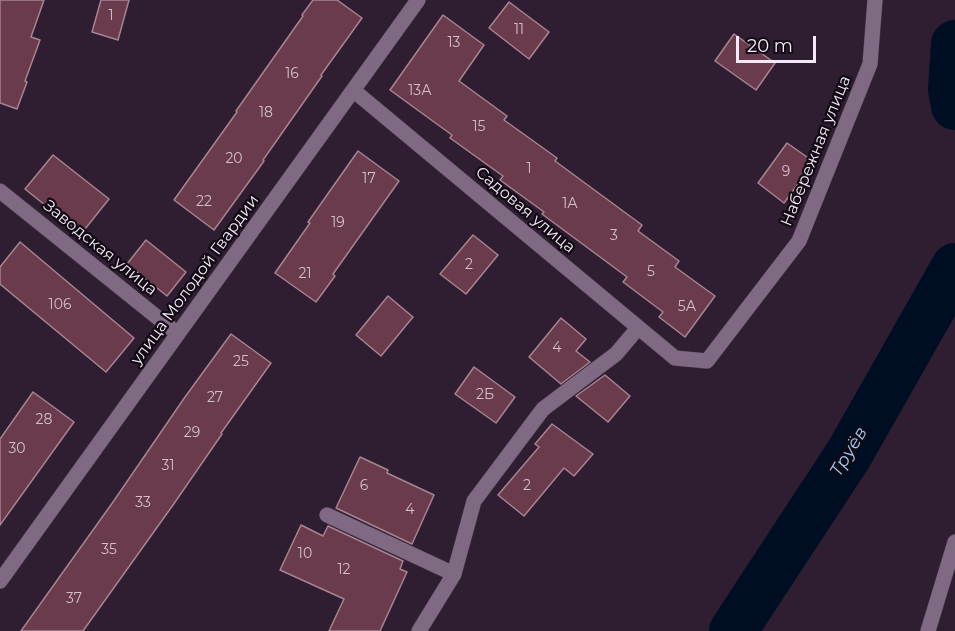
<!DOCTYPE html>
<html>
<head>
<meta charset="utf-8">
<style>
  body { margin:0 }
  #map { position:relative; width:955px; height:631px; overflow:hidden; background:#2f1d32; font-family:Montserrat,sans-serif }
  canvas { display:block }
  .scale { position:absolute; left:736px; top:36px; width:80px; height:27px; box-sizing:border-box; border:3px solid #f5e9f7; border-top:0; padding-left:8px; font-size:18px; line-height:21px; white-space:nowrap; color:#f5e9f7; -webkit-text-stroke:4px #120a14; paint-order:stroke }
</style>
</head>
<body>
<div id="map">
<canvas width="955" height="631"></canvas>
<div class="scale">20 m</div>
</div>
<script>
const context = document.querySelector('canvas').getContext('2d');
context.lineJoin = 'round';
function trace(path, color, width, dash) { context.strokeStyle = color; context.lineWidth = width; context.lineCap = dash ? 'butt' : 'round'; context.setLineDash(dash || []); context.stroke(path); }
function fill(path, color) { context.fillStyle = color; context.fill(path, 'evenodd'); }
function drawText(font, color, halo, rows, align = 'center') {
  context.font = font + ' Montserrat,sans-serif'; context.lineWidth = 4.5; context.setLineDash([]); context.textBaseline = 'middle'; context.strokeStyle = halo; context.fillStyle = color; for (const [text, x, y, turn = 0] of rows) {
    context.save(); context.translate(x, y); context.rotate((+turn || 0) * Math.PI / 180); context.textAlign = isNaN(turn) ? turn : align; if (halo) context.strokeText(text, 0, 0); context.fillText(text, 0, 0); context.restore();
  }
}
trace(new Path2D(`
  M955 44 952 89 955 106
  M733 631 849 454 955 267`), '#000e24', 48);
const building = new Path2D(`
  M0 0H44L31 37 40 40 25 81 27 82 17 109 0 103Z
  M101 0H129L118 40 92 32Z
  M313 0H337L362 18 321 75 322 76 263 160 264 161 214 230 174 200 237 112 236 111 303 16 302 15Z
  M509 2 549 32 529 59 489 28Z
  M443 15 484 45 459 81 507 116 504 120 557 158 555 161 642 225 638 231 679 261 675 267 715 296 685 337 659 317 663 312 623 282 627 277 542 214 544 212 500 180 503 176 450 138 452 135 390 90Z
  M734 34 775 63 756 90 715 61Z
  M787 143 814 162 784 203 758 183Z
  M358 151 399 181 333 274 335 276 316 302 275 273 310 223 308 222Z
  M53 155 109 199 81 234 25 189Z
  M473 235 498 255 466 294 440 274Z
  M146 240 186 272 167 296 127 264Z
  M20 242 134 338 106 372 0 284V267Z
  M388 296 413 317 381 356 356 335Z
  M561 318 586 339 576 351 590 362 561 384 529 357Z
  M231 334 271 363 221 433 222 434 173 505 83 631H21L113 502 185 397Z
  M474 367 515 397 496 423 455 394Z
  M605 375 630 396 608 422 576 396Z
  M33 392 74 422 0 525V439Z
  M552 424 593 454 574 476 564 468 524 516 498 495 539 447 535 444Z
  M360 457 388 470 387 473 434 495 412 544 336 508Z
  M301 525 323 536 328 526 403 561 400 569 407 572 380 631H329L344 599 280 570Z`);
fill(building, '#693b4d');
trace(building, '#a88491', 1.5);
const lane = new Path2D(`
  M327 515 454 574`);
const street = new Path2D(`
  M353 90 675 358 707 361 799 241 870 64 875 0
  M0 191 178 334
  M0 581 418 0
  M419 631 454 574 474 501 543 409 616 354 638 328
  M928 631 955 542`);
trace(lane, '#47384b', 16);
trace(street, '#47384b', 16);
trace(lane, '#7f6983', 15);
trace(street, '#7f6983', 15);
drawText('14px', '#d2becc', null, [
  ["1",111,16],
  ["11",519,30],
  ["13",454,43],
  ["16",292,74],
  ["13А",420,91],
  ["18",266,113],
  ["15",479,127],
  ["20",234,159],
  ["1",529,169],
  ["9",786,172],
  ["17",369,179],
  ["22",204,202],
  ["1А",570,204],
  ["19",338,223],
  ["3",614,236],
  ["2",469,265],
  ["5",651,272],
  ["21",305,274],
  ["106",60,305],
  ["5А",687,307],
  ["4",557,348],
  ["25",241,362],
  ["2Б",485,395],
  ["27",215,398],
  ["28",44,420],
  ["29",192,433],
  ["30",17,449],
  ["31",168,466],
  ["6",364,486],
  ["2",527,486],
  ["33",143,503],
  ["4",410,510],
  ["35",109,550],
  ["10",305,554],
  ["12",344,570],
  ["37",74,599]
]);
drawText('16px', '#f5e9f7', '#120a14', [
  ["Набережная улица",816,151,-68],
  ["Садовая улица",525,210,40],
  ["Заводская улица",100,248,39],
  ["улица Молодой Гвардии",195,280,-54]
]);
drawText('italic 18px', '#a1cbf9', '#120a14', [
  ["Труёв",849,452,-59]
]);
</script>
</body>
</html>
